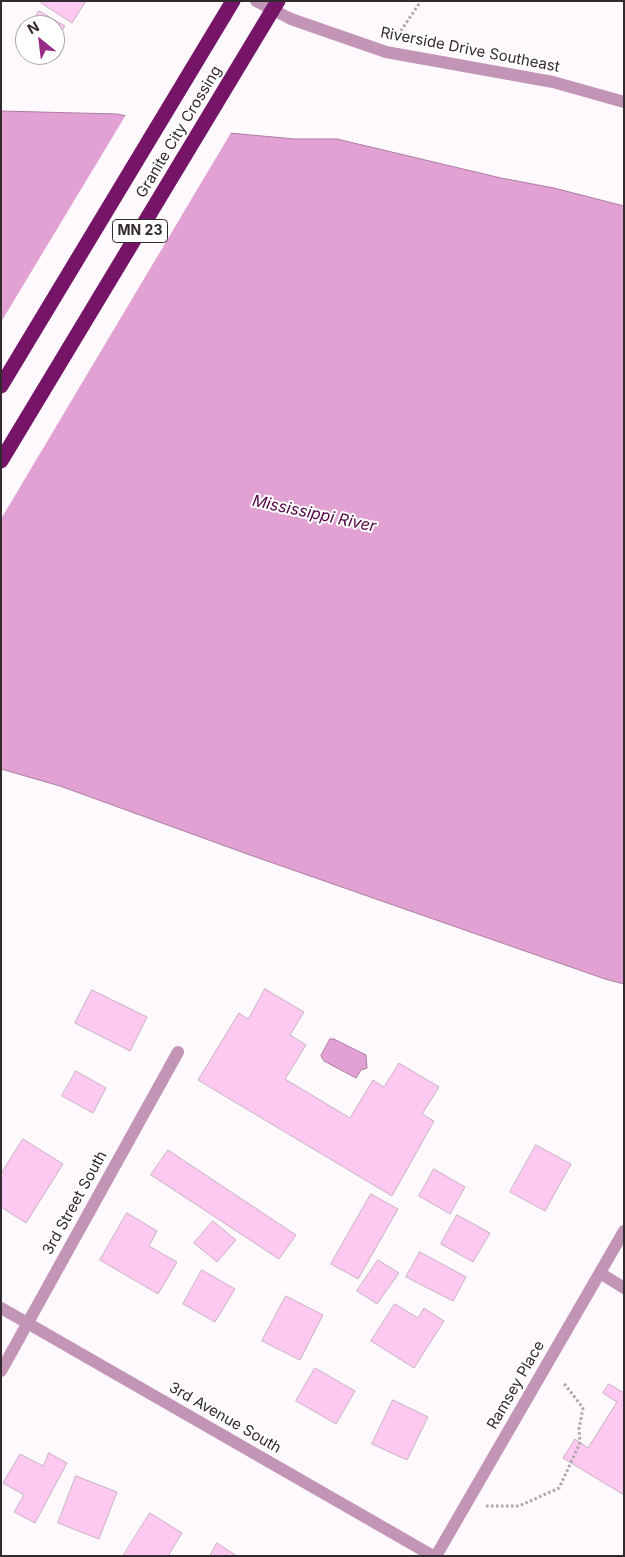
<!DOCTYPE html>
<html>
<head>
<meta charset="utf-8">
<style>
  body { margin:0 }
  #map { position:relative; width:625px; height:1557px; overflow:hidden; background:#fef9fd; font-family:Inter,sans-serif }
  canvas { display:block }
  .frame { position:absolute; inset:0; border:2px solid #332a30; pointer-events:none }
  .north { position:absolute; left:15px; top:15px; width:50px; height:50px; box-sizing:border-box; background:#fff; border:1px solid #adaaac; border-radius:50%; rotate:331deg; font-size:14px; font-weight:700; line-height:20px; text-align:center; color:#332a30 }
  .north::after { content:''; display:block; margin:auto; width:18px; height:22px; background:#9a2a88; clip-path:polygon(50% 0,100% 100%,50% 72%,0 100%) }
</style>
</head>
<body>
<div id="map">
<canvas width="625" height="1557"></canvas>
<div class="frame"></div>
<div class="north">N</div>
</div>
<script>
const context = document.querySelector('canvas').getContext('2d');
context.lineJoin = 'round';
function fill(path, color) { context.fillStyle = color; context.fill(path, 'evenodd'); }
function trace(path, color, width, dash) { context.strokeStyle = color; context.lineWidth = width; context.lineCap = dash ? 'butt' : 'round'; context.setLineDash(dash || []); context.stroke(path); }
function drawText(font, color, halo, rows, align = 'center') {
  context.font = font + ' Inter,sans-serif'; context.lineWidth = 4; context.setLineDash([]); context.textBaseline = 'middle'; context.strokeStyle = halo; context.fillStyle = color; for (const [text, x, y, turn = 0] of rows) {
    context.save(); context.translate(x, y); context.rotate((+turn || 0) * Math.PI / 180); context.textAlign = isNaN(turn) ? turn : align; if (halo) context.strokeText(text, 0, 0); context.fillText(text, 0, 0); context.restore();
  }
}
const water = new Path2D(`
  M1 111 117 114 173 125 229 133 295 139H337L501 178 554 188 624 206V984L605 979 250 855 60 786 1 769Z
  M330 1039H334L366 1055 367 1068 361 1070 356 1078 324 1061 321 1056Z`);
fill(water, '#e1a1d2');
trace(water, '#ad7da1', 1);
fill(new Path2D(`
  M127 113 173 122 232 131 1 519V322Z`), '#fef9fd');
const building = new Path2D(`
  M43 1H86L72 23 41 3Z
  M39 11 65 26 55 43V25H31Z
  M265 989 304 1012 290 1035 306 1045 285 1079 350 1118 373 1080 384 1087 399 1063 439 1087 422 1114 434 1121 392 1196 198 1080 239 1013 248 1019Z
  M92 990 147 1017 130 1051 75 1023Z
  M76 1071 106 1088 93 1113 62 1096Z
  M23 1139 63 1164 26 1223 1 1207V1174Z
  M536 1145 571 1164 545 1211 510 1192Z
  M168 1150 296 1235 279 1259 151 1175Z
  M434 1169 465 1187 450 1214 419 1196Z
  M371 1194 398 1209 358 1279 331 1264Z
  M127 1213 157 1231 149 1246 177 1262 158 1294 100 1260Z
  M457 1215 490 1233 473 1262 441 1244Z
  M213 1221 236 1240 217 1262 194 1243Z
  M420 1252 466 1277 453 1301 406 1277Z
  M378 1260 399 1273 377 1304 357 1291Z
  M202 1270 235 1289 215 1322 183 1304Z
  M286 1296 323 1315 300 1360 262 1341Z
  M395 1304 418 1318 424 1308 444 1321 414 1368 371 1341Z
  M315 1368 355 1391 336 1424 296 1401Z
  M609 1384 624 1393V1495L563 1458 575 1439 588 1448 617 1402 603 1393Z
  M393 1400 428 1417 407 1460 372 1444Z
  M49 1453 67 1463 35 1523 14 1512 24 1495 3 1483 20 1454 43 1466Z
  M76 1476 117 1492 99 1539 58 1523Z
  M150 1513 182 1533 168 1556H123Z
  M217 1543 237 1556H210Z`);
fill(building, '#fec9f1');
trace(building, '#c7b1c2', 1);
trace(new Path2D(`
  M398 35 421 1
  M486 1506H519L559 1488 580 1443 579 1429 583 1408 563 1382`), '#ada6ab', 3, [2.5, 2.5]);
trace(new Path2D(`
  M256 1 291 19 386 52 553 82 624 102
  M600 1273 624 1288
  M1 1308 433 1556
  M1 1371 178 1052
  M436 1556 624 1231`), '#c295b7', 12);
trace(new Path2D(`
  M1 386 233 1`), '#761468', 15);
trace(new Path2D(`
  M1 461 278 1`), '#761468', 15);
for (const [x, y, w] of [
  [140,231,55]
]) { const box = new Path2D(); box.roundRect(x - w / 2, y - 11.5, w, 23, 4); context.fillStyle = '#fff'; context.fill(box); trace(box, '#332a30', 1); }
drawText('bold 14px', '#332a30', null, [
  ["MN 23",140,231]
]);
drawText('15px', '#332a30', '#fff', [
  ["Riverside Drive Southeast",470,50,11],
  ["Granite City Crossing",179,132,-59],
  ["3rd Street South",75,1203,-61],
  ["Ramsey Place",516,1385,-60],
  ["3rd Avenue South",225,1418,30]
]);
drawText('italic 16px', '#520447', '#fff', [
  ["Mississippi River",314,514,12]
]);
</script>
</body>
</html>
